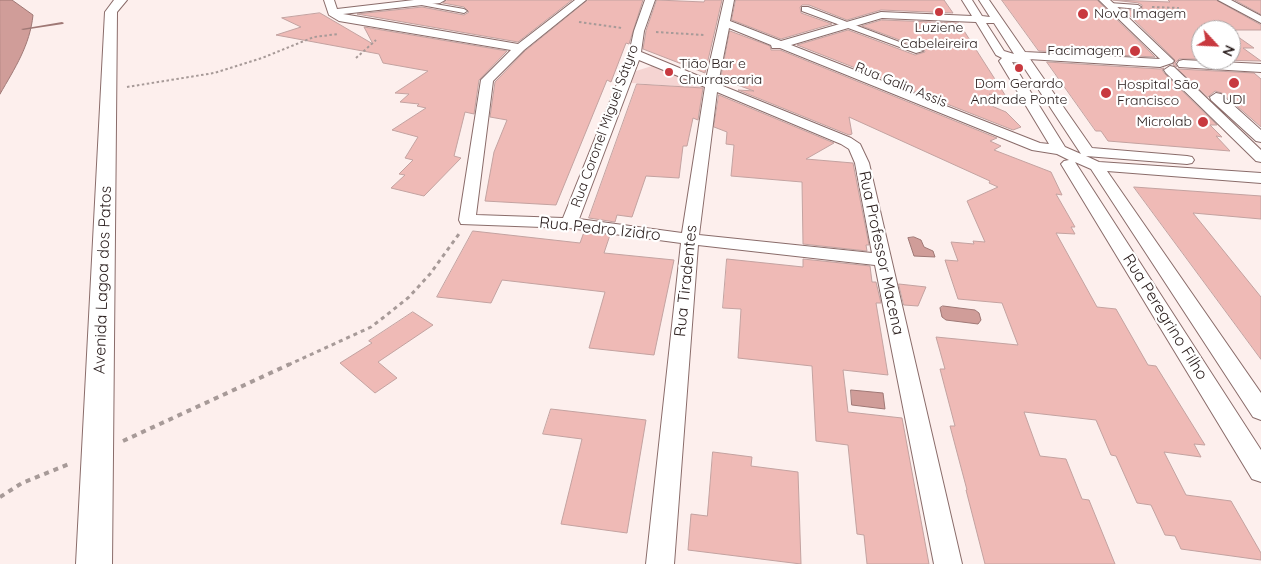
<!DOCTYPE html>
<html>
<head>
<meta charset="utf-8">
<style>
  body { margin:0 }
  #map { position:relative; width:1261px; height:564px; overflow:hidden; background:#fdefed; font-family:Quicksand,sans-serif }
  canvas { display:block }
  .north { position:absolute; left:1191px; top:20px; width:50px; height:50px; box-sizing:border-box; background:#fff; border:1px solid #aba6a6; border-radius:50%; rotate:115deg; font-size:14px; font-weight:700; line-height:20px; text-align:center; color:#2d2120 }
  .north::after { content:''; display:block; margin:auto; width:18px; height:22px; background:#c8393f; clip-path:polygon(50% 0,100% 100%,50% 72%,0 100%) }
</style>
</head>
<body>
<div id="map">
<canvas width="1261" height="564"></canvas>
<div class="north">N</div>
</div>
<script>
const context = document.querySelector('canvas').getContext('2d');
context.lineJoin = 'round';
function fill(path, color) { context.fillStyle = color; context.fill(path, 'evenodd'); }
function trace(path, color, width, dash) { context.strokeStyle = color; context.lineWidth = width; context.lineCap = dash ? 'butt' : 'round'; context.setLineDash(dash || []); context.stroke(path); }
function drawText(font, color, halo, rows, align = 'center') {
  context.font = font + ' Quicksand,sans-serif'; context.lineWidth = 4.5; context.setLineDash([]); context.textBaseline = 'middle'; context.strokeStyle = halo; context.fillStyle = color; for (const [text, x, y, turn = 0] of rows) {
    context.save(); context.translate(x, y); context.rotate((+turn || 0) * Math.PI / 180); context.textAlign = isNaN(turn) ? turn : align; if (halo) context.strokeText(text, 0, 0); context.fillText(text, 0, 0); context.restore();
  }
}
fill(new Path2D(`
  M652 66 707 88 631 83 636 71Z`), '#f5d4d2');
const water = new Path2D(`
  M0 0H12L33 15C30 45 15 68 0 94Z
  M914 237 921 240 924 247 933 251 935 257 914 256 908 238Z
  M943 306 975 310 979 313 981 320 978 324 946 320 942 317 940 308Z
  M851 390 883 393 885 409 852 405Z`);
fill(water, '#d09d99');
trace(water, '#9f7875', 1);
fill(new Path2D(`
  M62 22 64 23 63 24 23 30 21 29Z`), '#9f7875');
const building = new Path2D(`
  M447 0H572L518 42 357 14 422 7 464 15 469 12 464 7 443 3Z
  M588 0H643L629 44 626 43 611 82 607 80 556 205 485 201 494 152 507 120 490 117 495 82 525 51Z
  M657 0 704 2 705 0H722L705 73 643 49 646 31Z
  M736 0H944L953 13 881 10 847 20 809 5H802L800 7 801 13 832 24 781 39 732 20Z
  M1002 0H1097L1155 57 1039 51Z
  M1113 0 1170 2 1168 0H1216L1261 25V30H1201V59H1179L1175 63 1177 67 1173 65 1175 60 1123 9 1138 11 1142 9V5L1138 3Z
  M1235 0H1261V14Z
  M320 13 373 44 364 27 507 51 479 80 474 114 465 112 454 156 461 158 424 196 391 188 405 175 399 174 413 160 405 158 418 137 392 130 426 108 417 106 419 104 400 102 409 94 395 93 428 71 383 63 379 54 276 35 301 27 282 18Z
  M882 20 959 23 1007 98 989 94 995 100 987 104 1006 112 1021 127 1013 130 797 45 848 30 915 55 925 52 924 49 862 26Z
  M730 31 770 46 771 50H780L997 138 990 141 1001 146 994 150 1051 172 1062 195 1056 194 1075 227H1071L1075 234 1056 233 1097 307 1116 309 1148 365 1156 366 1205 445 1194 444 1201 457 1164 452 1186 495 1231 501 1261 553V560L1181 549 1175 536 1165 535 1151 505 1137 503 1116 456 1111 455 1096 420 1024 412 1040 456 1066 459 1082 499 1089 500 1115 564H985L966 490H967L950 426H955L940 369H945L936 337 1018 345 1002 303 958 299 945 260 958 261 951 242 974 244 973 241 985 242 967 201 998 187 989 183 990 181 849 117 852 134 849 135 738 90 754 91 721 79Z
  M1231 32 1254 48H1243L1261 61 1220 60H1231Z
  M1047 62 1160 69 1164 68 1162 70 1165 74 1217 125H1210L1222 137 1216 136 1230 151 1108 141 1101 131H1096Z
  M1178 69 1254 73 1261 79V127L1222 93 1215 91 1208 97Z
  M637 84 703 88 698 120 693 118 687 146H683L679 178 646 176 632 217 617 215 615 222 589 218Z
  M719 95 834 143 806 159 853 163 869 245H866L867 251 803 244 802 182 731 176 734 145 726 144 727 132 714 127Z
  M1134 187 1261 196V219L1193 213 1261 297V359Z
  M473 231 580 243 584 232 610 235 604 253 674 260 654 355 589 348 605 292 502 280 491 303 437 297Z
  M727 259 803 267V259L870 266 872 282H876L881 303H876L888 375 843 370 848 412 902 418 929 564H867L864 535 857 534 848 445 816 441 812 366 738 358 741 309 723 308Z
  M899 284 926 287 918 306 904 305Z
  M413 312 433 325 378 362 397 378 375 393 340 363 372 343 369 341Z
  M551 409 646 420 627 533 561 524 582 439 543 434Z
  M713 452 752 457 751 466 798 472 801 564 688 550 691 514 707 516Z`);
fill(building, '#efbab6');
trace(building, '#c3a2a0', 1);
const service = new Path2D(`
  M418 1 464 9 467 11 464 13 416 4 415 3Z
  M1109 3 1138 5 1141 7 1138 9 1107 6 1106 5Z`);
const pedestrian = new Path2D(`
  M802 7H808L923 51 916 53 802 11Z`);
const minor = new Path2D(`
  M324 0H334L337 9 414 0H445L440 3 343 14 518 44 575 0H586L524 50 493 81 476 215 563 218 629 54 634 31 645 0H655L644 31 641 52 706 79 724 0H734L730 21 781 41 881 12 972 16 962 0H972L982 16 990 17 979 0H989L1025 52 1160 59 1099 0H1110L1172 59 1174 61 1172 63 1160 67 1028 59H1030L1092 148 1187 156 1192 157 1194 160 1192 163 1187 164 1086 156 1099 162 1261 173V183L1107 171 1261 393V420L1253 417 1091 169 1075 162 1261 450V482L1252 479 1061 164 1064 161 1069 160 1057 154 1032 150 780 48H772L771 45 729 28 718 84 851 138 860 144 869 163 962 564H934L875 265 698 245 674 564H646L681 243 569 228 461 224 459 220 481 80 511 50 339 21 329 15ZM882 18 976 22 996 55 1002 58 999 61 1049 144 1040 143 791 45ZM986 23H994L1014 54 1004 51ZM639 60 705 87 682 233 579 219ZM1012 62 1021 63 1081 154 1065 147ZM717 92 841 144 849 149 855 163 872 253 699 235Z
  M1218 0H1231L1261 16V23Z
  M1183 60 1261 64V72L1179 67 1177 64 1179 61Z
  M1170 66 1174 67 1261 150V162L1256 161 1166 73 1164 70Z
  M1216 93 1221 94 1261 130V142L1256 141 1211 100 1210 97Z`);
const tertiary = new Path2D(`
  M114 0H127L117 12 112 564H76L105 12Z`);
trace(service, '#8a6c6a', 2);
trace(pedestrian, '#8a6c6a', 2);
trace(minor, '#8a6c6a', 2);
trace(tertiary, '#8a6c6a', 2);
trace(new Path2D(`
  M1152 7 1179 8
  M579 22 622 28
  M656 32 704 35
  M356 58 376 40
  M127 87 214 73 262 58 314 37 338 34`), '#a79a98', 2, [2.5, 2.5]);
trace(new Path2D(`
  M288 365 371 327 384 317 409 297 430 274 459 234`), '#a79a98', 3, [4, 4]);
trace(new Path2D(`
  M123 441 290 364
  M0 497 22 483 69 464`), '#a79a98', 4, [5, 5]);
fill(service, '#fff');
fill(pedestrian, '#fff');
fill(minor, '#fff');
fill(tertiary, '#fff');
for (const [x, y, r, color] of [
  [939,12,5,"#c8393f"],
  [1083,14,6,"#c8393f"],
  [1135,51,6,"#c8393f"],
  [1019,68,5,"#c8393f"],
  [669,72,5,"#c8393f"],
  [1234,83,6,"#c8393f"],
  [1106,93,6,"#c8393f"],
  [1203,122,6,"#c8393f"]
]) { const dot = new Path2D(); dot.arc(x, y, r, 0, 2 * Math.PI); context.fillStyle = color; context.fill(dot); trace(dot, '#fff', 2); }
drawText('14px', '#2d2120', '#fff', [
  ["Nova Imagem",1094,14],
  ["Luziene",939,28,"center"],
  ["Cabeleireira",939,44,"center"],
  ["Facimagem",1124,51,"right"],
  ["Tião Bar e",679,64],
  ["Churrascaria",679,80],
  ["Dom Gerardo",1019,84,"center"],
  ["Andrade Ponte",1019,100,"center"],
  ["Hospital São",1117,85],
  ["Francisco",1117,101],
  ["UDI",1234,100,"center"],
  ["Microlab",1192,122,"right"]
], 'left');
drawText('14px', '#2d2120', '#fff', [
  ["Rua Galin Assis",901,85,22],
  ["Rua Coronel Miguel Sátyro",605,126,-70]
]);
drawText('16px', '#2d2120', '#fff', [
  ["Rua Pedro Izidro",600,229,6],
  ["Rua Professor Macena",881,253,78],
  ["Avenida Lagoa dos Patos",103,280,-88],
  ["Rua Tiradentes",686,281,-84],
  ["Rua Peregrino Filho",1165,317,58]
]);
</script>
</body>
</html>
